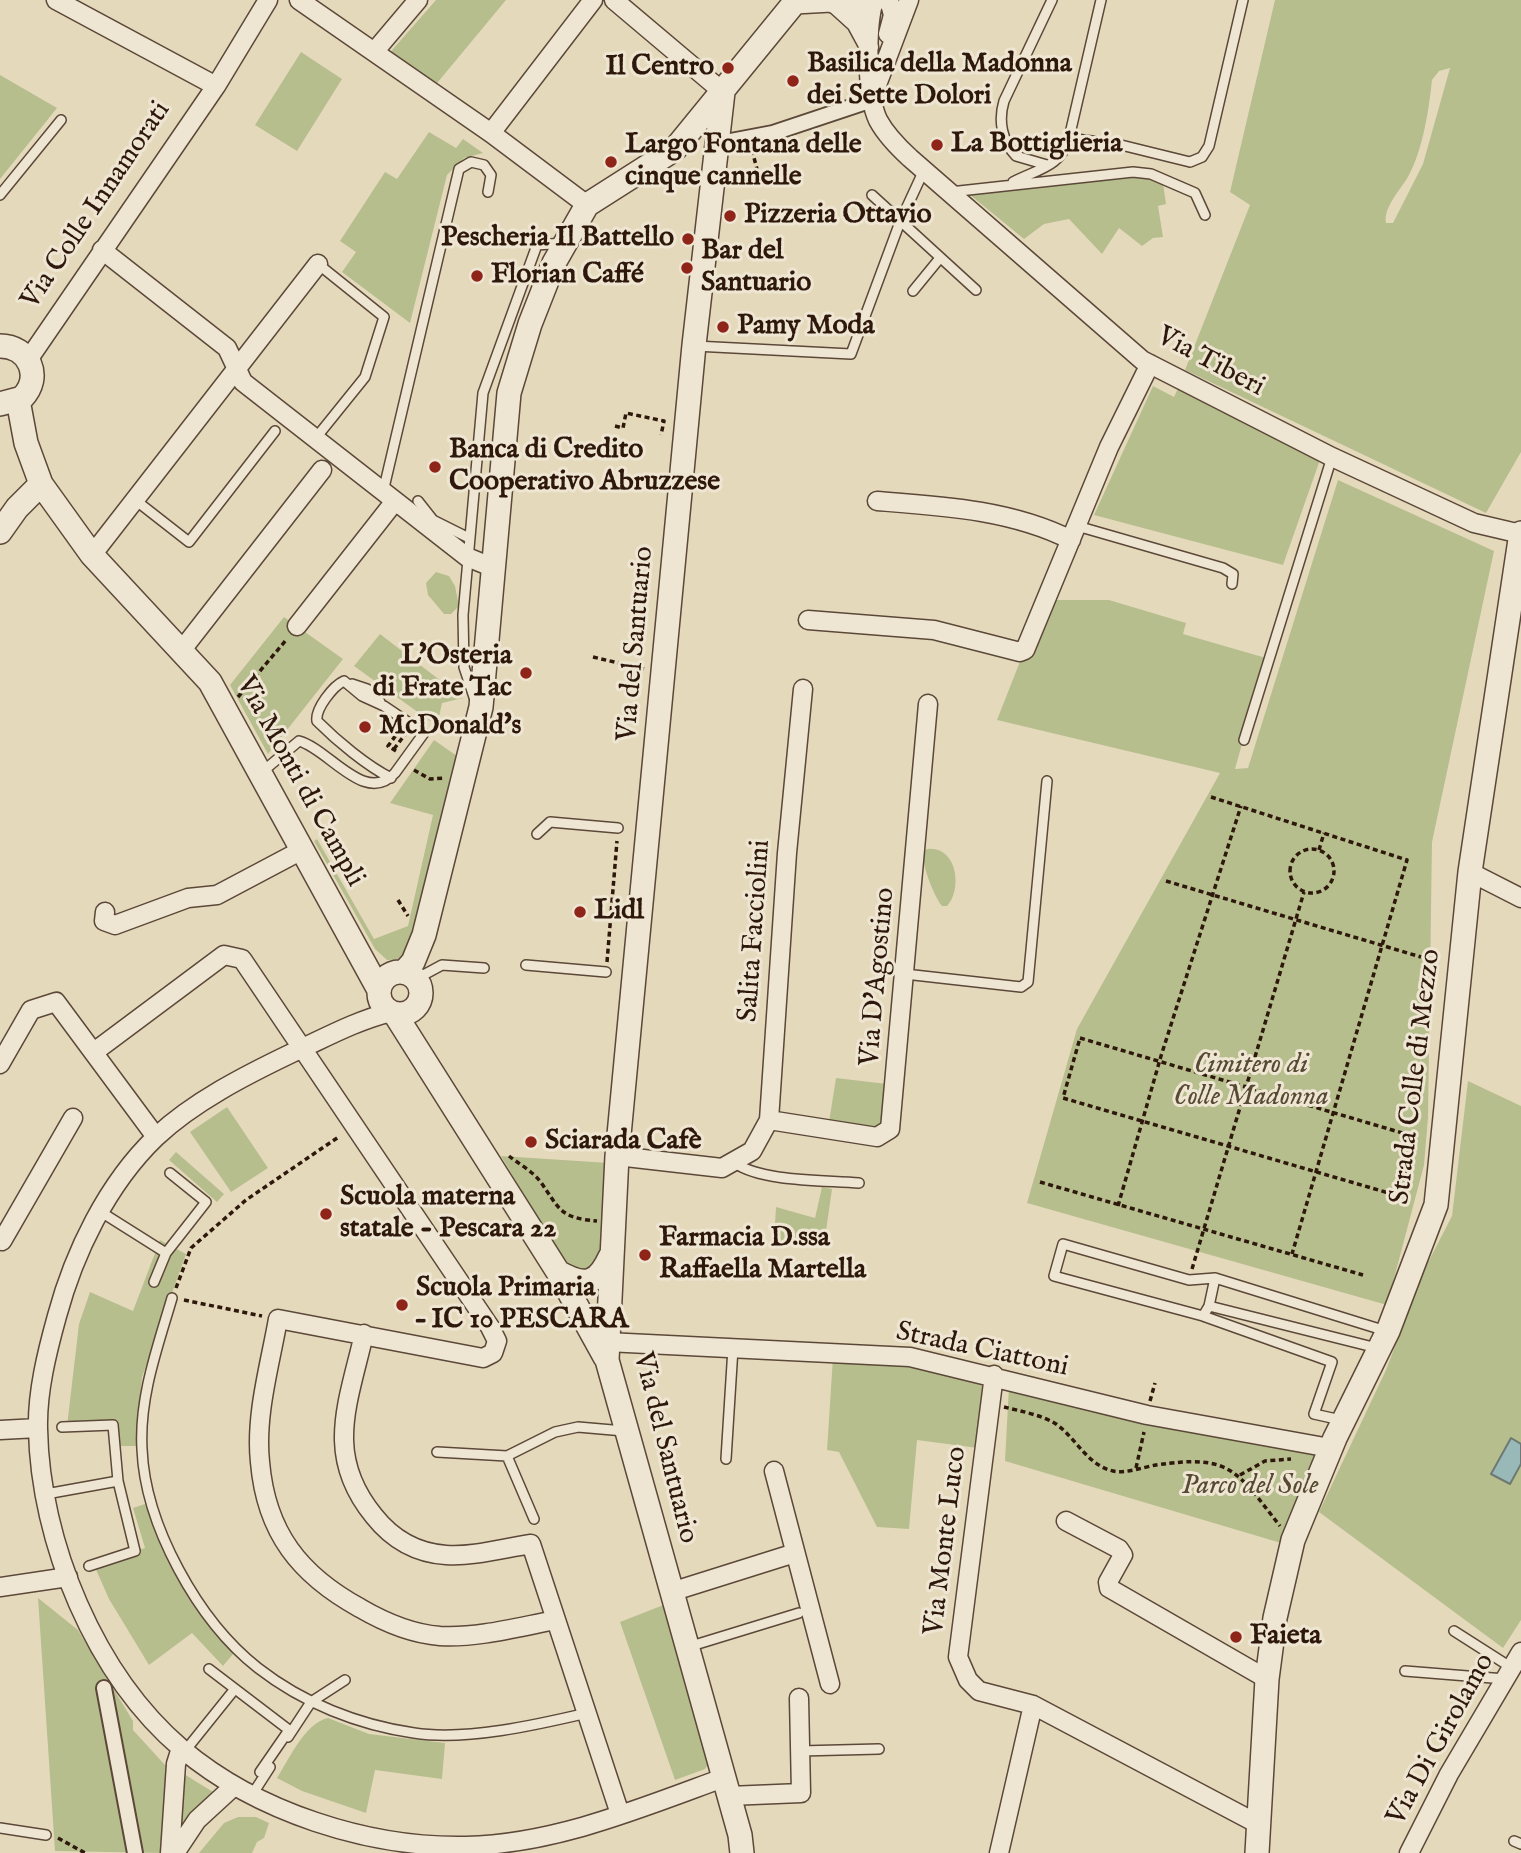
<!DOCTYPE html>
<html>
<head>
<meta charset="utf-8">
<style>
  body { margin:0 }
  canvas { display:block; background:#e5d9bc }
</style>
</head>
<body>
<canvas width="1521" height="1853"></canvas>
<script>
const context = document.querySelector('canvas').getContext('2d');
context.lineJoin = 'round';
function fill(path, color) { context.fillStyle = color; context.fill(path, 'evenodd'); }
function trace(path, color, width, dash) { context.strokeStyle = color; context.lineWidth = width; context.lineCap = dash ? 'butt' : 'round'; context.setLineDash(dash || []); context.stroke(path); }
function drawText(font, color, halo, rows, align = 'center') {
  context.font = font + ' "IM FELL English",serif'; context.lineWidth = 6; context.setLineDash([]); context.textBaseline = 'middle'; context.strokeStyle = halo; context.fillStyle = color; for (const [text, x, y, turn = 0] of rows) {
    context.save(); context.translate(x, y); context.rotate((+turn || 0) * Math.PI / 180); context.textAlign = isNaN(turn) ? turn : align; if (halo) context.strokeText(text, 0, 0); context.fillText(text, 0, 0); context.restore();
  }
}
fill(new Path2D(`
  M436 0H506L433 88 386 57Z
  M1275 0H1521V452L1486 513 1185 370 1250 205 1230 192ZM1450 68 1423 164 1393 223H1386C1383 207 1402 188 1409 175 1423 149 1429 109 1432 80L1439 71Z
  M301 52 342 79 297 151 255 125Z
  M0 75 57 108 0 179Z
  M429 132 456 148 463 139 483 153 464 158 447 175 410 323 342 272 356 252 340 241 385 172 397 179Z
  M1137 174 1163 183 1166 204 1158 206 1163 237 1153 238 1142 246 1119 228 1102 254 1069 219 1044 224 1024 239 969 194Z
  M1153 386 1174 397 1179 386 1321 457 1283 565 1094 515Z
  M1338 480 1494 551 1432 842 1428 1118 1424 1165 1387 1305 1027 1203 1077 1029 1220 773 997 720 1019 664 1054 600H1109L1186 623 1183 634 1266 658 1235 769 1248 768Z
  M436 572 449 576 455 586 459 606 451 614H444L428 595 426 583Z
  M284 617 343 659 268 754 230 685Z
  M380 634 463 698 442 703 437 726 354 666Z
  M434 740 457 756 412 949 403 959 387 960 375 949 314 841 317 839 374 939 408 926 433 815 390 803Z
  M927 849C957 845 963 889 947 906H942C934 896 922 866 923 853Z
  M836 1078 887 1084 884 1123 878 1129 829 1122Z
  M1468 1081 1521 1106V1620L1503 1648 1319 1512 1386 1370 1423 1272 1452 1216Z
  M227 1107 268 1168 231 1192 190 1132Z
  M176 1152 224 1194 217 1202 169 1160Z
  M501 1156 609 1163 601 1259 591 1275 571 1267 558 1252Z
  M822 1187 832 1189 824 1245 774 1241 776 1207 815 1218Z
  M160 1240 186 1254 142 1377 136 1446H115L114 1424 67 1426 79 1324 90 1292 133 1311Z
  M833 1357 923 1364 983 1376 978 1448 917 1440 909 1529 877 1527 839 1452 827 1450Z
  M1009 1386 1322 1453 1281 1543 1005 1461Z
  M145 1504 190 1594 233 1654 223 1666 192 1633 149 1665 109 1599 94 1565 145 1548 133 1508Z
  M38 1598 78 1630 133 1721V1730L165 1765 171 1766 164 1853 55 1851Z
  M666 1604 712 1759 705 1769 675 1780 620 1622Z
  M328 1718 369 1734 445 1743 442 1779 375 1770 366 1813 302 1791 277 1778C289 1759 305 1723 328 1718Z
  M184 1774 213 1792 180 1832Z
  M238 1817H256L269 1823 264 1838 257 1842 252 1853H199L224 1823Z`), '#b7be8e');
const water = new Path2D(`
  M1511 1438 1521 1444V1464L1510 1484 1491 1474Z`);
fill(water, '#98b9b8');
trace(water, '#6e7973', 2);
const service = new Path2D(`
  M1101 0 1069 138 1121 145 1190 162 1202 157 1209 146 1243 0
  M1047 165 1016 156C1002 141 998 121 1004 101L1052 0
  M1013 182C1038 169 1061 167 1069 138
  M950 192 1133 172 1151 174 1195 193 1205 215
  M0 195 61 120
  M872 195 976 290
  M913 291 940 258
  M695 346 851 354 900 222 924 170
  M315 439 365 377 384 317 318 264
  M383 492 459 169 471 162 484 165 491 175 488 192
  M134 499 189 542 275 431
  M418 501 433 520 469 538
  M1077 526 1223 568 1233 574 1232 584
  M352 684 367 689 380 702
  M475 700 464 667 463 615 483 393 537 245 563 243
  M1244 740 1332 457
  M262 772 299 741C329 749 365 806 395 773L424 733 384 706 362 696 344 681C333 686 315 709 317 721 337 741 367 766 391 778
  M537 834 550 822 618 828
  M526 965 606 972
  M905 974 1021 987 1028 982 1047 781
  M416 979 442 965 484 968
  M735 1163C762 1182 825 1180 859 1183
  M101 1212 166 1253 206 1202 170 1173
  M154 1282 166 1253
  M172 1298C158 1346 139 1397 142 1449 145 1525 198 1621 258 1668 303 1703 358 1725 414 1733 466 1741 536 1725 587 1713
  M1209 1306 1215 1278
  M1203 1316 1332 1362 1314 1414 1341 1420
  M1377 1348 1209 1306 1203 1316 1054 1276 1063 1244 1189 1280 1215 1278 1386 1331
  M62 1427 113 1425 118 1481 135 1551 89 1566
  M437 1452 507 1456 555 1432 578 1427 624 1431
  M507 1456 534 1519
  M726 1459 733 1348
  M46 1494 118 1481
  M1454 1631 1512 1668
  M688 1647 799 1613
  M209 1669 289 1730 260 1772
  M1405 1671 1505 1679
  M288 1737 311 1702 345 1680
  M185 1751 234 1690
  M800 1751 879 1749
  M252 1795 270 1767
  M0 1828 46 1835
  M1514 1841 1521 1844`);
const pedestrian = new Path2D(`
  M715 144 773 133 872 100
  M104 1688 135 1853`);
const minor = new Path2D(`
  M56 0 216 86
  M299 0 491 133 587 205
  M614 0 723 92
  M874 0C866 27 866 95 878 120 886 135 898 147 910 158L1142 360 1332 457 1474 523 1521 534
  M835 4 856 23 869 47
  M888 34 893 15 889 0
  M374 52 418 0
  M875 90 909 0
  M491 133 593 0
  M102 250 227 348 243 382 467 557 494 568
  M28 360 216 86 268 0
  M877 501C943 506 1012 510 1071 540
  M92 555 318 264
  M808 620 934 630 1020 652 1025 650 1109 447 1150 364
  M297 626 395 501
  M181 651 322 470
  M1470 872 1521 898
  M105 912 104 921 115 925 188 898 217 895 302 850
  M391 1012C355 1021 325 1038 292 1053 246 1075 193 1102 156 1137 107 1184 74 1253 57 1316 47 1352 37 1392 38 1429 40 1542 95 1675 182 1749 257 1812 368 1848 466 1846 555 1844 641 1808 723 1778
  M94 1052 224 955 242 959 490 1327 497 1341 493 1353 483 1358 278 1319C270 1365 255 1415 260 1462 266 1533 300 1575 360 1608 384 1622 413 1634 440 1636 479 1638 518 1627 556 1620
  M0 1064 31 1010 56 1002 156 1137
  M769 1120 877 1137 890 1129 928 704
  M617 1156 722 1168 752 1151 769 1120 787 853 803 689
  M2 1241 73 1118
  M364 1334C348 1404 324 1455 374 1516 393 1540 416 1553 446 1555 473 1557 504 1548 531 1544L620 1814
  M607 1342 910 1357 1147 1415 1330 1448
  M994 1375 958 1657 968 1680 979 1691 1033 1705 1258 1824
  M0 1430 38 1428
  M774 1471 830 1684
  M1066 1521 1119 1549 1123 1555 1108 1582 1109 1588 1267 1679
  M0 1587 68 1577
  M671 1592 795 1553
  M729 1796 801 1793 799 1698
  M170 1853 176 1764 181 1748
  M175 1853 197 1820 234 1786
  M999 1853 1033 1705
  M1409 1853 1449 1774 1521 1652`);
const tertiary = new Path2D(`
  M829 0 855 6 874 0
  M723 92 694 345 617 1156 607 1360 740 1835 742 1853
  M0 346C29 346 43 377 22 398L0 404
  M18 400 26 443 41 484 92 555 210 682 379 990
  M0 532 17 508 41 484
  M379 993a21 21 0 1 1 42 0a21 21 0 1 1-42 0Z
  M404 972 413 962 424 935 481 707 509 393 530 324 554 263 587 205 675 149 795 2 831 0
  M395 1014 558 1272 605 1357
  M558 1272C585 1287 597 1285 610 1257
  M1257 1853 1267 1679 1275 1618 1293 1540 1335 1438 1388 1331 1436 1205 1470 872 1521 533`);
trace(service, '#5c4838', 12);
trace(pedestrian, '#5c4838', 18);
trace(minor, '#5c4838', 21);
trace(tertiary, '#5c4838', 26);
trace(new Path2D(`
  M752 150 758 173 771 175
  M615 426 623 428 626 413 664 421 661 435
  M593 657 644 669
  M238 697 287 639
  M394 749 406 733
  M396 751 388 746 399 731
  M414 770 430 779 444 778
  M1211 797 1407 860 1292 1254
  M1290 871a22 22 0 1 1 44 0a22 22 0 1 1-44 0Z
  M1319 850 1324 833
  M1166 881 1421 957
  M398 900 408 916
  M607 962 617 841
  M1080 1038 1416 1137 1399 1196 1063 1098Z
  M509 1156C519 1164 532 1171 540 1181 560 1209 559 1218 597 1221
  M1040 1182 1363 1275
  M1118 1206 1161 1056 1241 806
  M1192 1269 1304 892
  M176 1288 191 1248 246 1200 340 1136
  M184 1300 262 1316
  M1150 1401 1155 1383
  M1004 1407C1020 1411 1042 1415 1056 1424 1077 1439 1087 1465 1113 1471 1125 1474 1144 1467 1156 1465 1231 1454 1236 1470 1280 1526
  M1136 1468 1144 1432
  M1240 1475 1265 1461 1291 1459
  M58 1838 85 1853`), '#2e180c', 3.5, [5, 3.5]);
trace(service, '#eee6d3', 9);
trace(pedestrian, '#eee6d3', 14);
trace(minor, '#eee6d3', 18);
trace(tertiary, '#eee6d3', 23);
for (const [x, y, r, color] of [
  [728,68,7,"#8f2418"],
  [793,81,7,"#8f2418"],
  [937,145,7,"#8f2418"],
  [611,162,7,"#8f2418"],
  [730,216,7,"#8f2418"],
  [688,239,7,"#8f2418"],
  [687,268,7,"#8f2418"],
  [477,276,7,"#8f2418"],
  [723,327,7,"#8f2418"],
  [435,467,7,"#8f2418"],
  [526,673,7,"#8f2418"],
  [365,727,7,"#8f2418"],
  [580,912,7,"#8f2418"],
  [531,1142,7,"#8f2418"],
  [326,1214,7,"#8f2418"],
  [645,1255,7,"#8f2418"],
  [402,1305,7,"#8f2418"],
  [1236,1637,7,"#8f2418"]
]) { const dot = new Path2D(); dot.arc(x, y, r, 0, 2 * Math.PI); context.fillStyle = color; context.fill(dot); trace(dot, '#eee6d3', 2.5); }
drawText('bold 28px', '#2e180c', '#eee6d3', [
  ["Basilica della Madonna",807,65],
  ["dei Sette Dolori",807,97],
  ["Il Centro",714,68,"right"],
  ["La Bottiglieria",951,145],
  ["Largo Fontana delle",625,146],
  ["cinque cannelle",625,178],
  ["Pizzeria Ottavio",744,216],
  ["Pescheria Il Battello",674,239,"right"],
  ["Bar del",701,252],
  ["Santuario",701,284],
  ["Florian Caffé",491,276],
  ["Pamy Moda",737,327],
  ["Banca di Credito",449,451],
  ["Cooperativo Abruzzese",449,483],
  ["L'Osteria",512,657,"right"],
  ["di Frate Tac",512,689,"right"],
  ["McDonald's",379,727],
  ["Lidl",594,912],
  ["Sciarada Cafè",545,1142],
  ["Scuola materna",340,1198],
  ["statale - Pescara 22",340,1230],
  ["Farmacia D.ssa",659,1239],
  ["Raffaella Martella",659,1271],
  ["Scuola Primaria",416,1289],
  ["– IC 10 PESCARA",416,1321],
  ["Faieta",1250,1637]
], 'left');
drawText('28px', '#2e180c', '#eee6d3', [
  ["Via Colle Innamorati",97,206,-56],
  ["Via Tiberi",1210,363,28],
  ["Via del Santuario",637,644,-85],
  ["Via Monti di Campli",299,782,61],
  ["Salita Facciolini",756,931,-86],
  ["Via D'Agostino",879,977,-85],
  ["Strada Colle di Mezzo",1417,1077,-83],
  ["Strada Ciattoni",982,1351,12],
  ["Via del Santuario",664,1448,76],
  ["Via Monte Luco",947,1541,-83],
  ["Via Di Girolamo",1442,1740,-61]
]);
drawText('italic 28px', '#574a33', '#eee6d3', [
  ["Cimitero di",1251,1066],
  ["Colle Madonna",1251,1098],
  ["Parco del Sole",1250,1487]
]);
</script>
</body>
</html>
